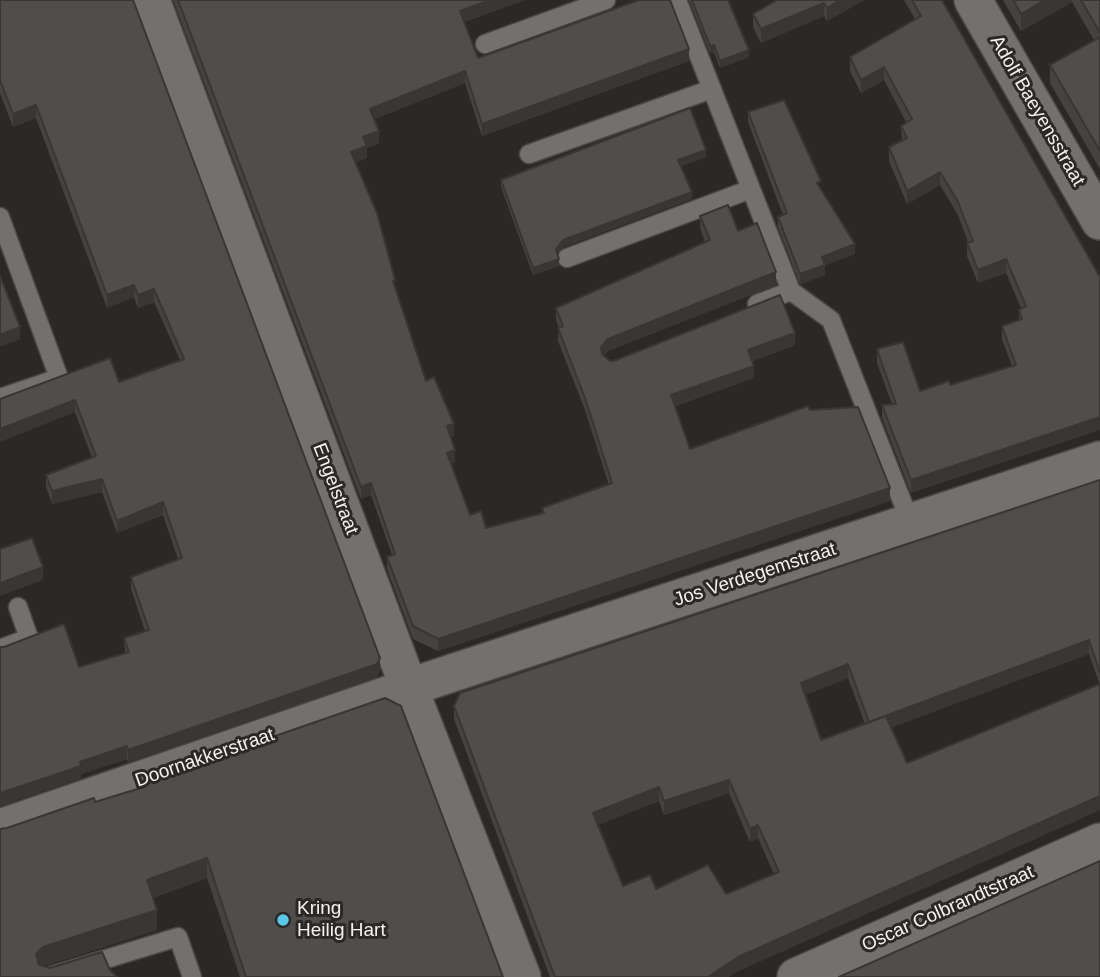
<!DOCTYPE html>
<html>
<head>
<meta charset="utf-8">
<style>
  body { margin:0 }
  canvas { display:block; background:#2b2927 }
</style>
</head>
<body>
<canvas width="1100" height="977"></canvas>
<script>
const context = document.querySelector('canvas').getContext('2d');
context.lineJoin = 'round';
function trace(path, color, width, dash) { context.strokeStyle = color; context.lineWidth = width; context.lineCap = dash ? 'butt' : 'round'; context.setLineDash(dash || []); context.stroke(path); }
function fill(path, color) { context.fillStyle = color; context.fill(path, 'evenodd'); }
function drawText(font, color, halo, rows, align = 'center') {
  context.font = font + ' Helvetica,sans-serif'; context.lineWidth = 6; context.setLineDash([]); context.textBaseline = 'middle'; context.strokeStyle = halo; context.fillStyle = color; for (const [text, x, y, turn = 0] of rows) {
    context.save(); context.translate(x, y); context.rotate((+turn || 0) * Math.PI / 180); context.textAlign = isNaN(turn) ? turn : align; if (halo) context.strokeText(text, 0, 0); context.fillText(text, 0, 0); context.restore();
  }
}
const lane = new Path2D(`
  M677 0 791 291
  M485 44 606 0
  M529 154 712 89
  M0 217 59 378 0 398
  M567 258 751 189
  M757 304 791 291 831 320 911 524
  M0 649 29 638 18 607
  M47 977 178 937 192 977`);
const street = new Path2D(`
  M151 0 409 688 522 977
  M973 0 1100 221
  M0 828 434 679 1100 460
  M796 977 1100 842`);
trace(lane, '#494846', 21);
trace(street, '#494846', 40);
trace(lane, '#73716e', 18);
trace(street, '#73716e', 37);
fill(new Path2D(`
  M0 0 380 670 377 677 128 762 127 759 81 774V778L0 806V647L79 667 125 653 124 638 145 631 131 589V577L178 559 163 515 117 533 102 492 52 504 46 487V475L92 458 75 412 0 399 119 382 180 360 154 302 138 308 134 297 107 308 36 118 13 127 0 93Z
  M173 0H525L464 22 478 58 689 61 482 136 465 83 374 119 379 143 367 148V158L355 162 395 288 426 381 454 436 451 437 455 462 451 464 470 515 486 528 542 513V508L609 485 585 410 558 341 559 328 556 320V308L705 242 700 228V216L738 231 776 285 608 351 604 356 610 361 795 345 752 361 754 378 675 406 690 449 810 410 890 501 438 651 413 639 387 569V557L392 555 371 495 361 499Z
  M689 0H728L749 57 720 68 714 52 710 53Z
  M777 0H864L827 21 824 16 761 43 753 27V14Z
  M904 0H942L1100 277 911 493 882 418V405L892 404 877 363V349L920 391 950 385 1012 366 1002 339V326L1019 320V310L1021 308 1006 273 978 283 967 256V243L968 242 958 215 940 185 907 204 889 161V147L902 141 901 126 906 122 884 80 861 93 850 71V57L915 19Z
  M1003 0H1100V169L1050 83V65L1094 40 1072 2 1021 31Z
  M748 112 821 190 855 254 825 265V275L800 284 778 227V217L783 215 748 122Z
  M706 157 681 166 692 199 563 247 557 254 559 266 533 275 501 187V180Z
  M1100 480V810L738 971 728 977H550L454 719V706ZM1089 654 1100 685 907 763 891 727ZM848 678 865 724 821 740 805 695ZM729 793 750 842 758 838 774 874 726 894 623 886 597 825 659 801 664 815Z
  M142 782 503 977H240L207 878 153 898 157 930 44 966 50 968 110 970 0 977 7 828 95 802 142 787Z`), '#454341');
fill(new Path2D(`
  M490 0H526L460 23V11Z
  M840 0H864L827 21V8Z
  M1045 0H1072V2L1021 31V14Z
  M824 3V16L761 43V29Z
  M714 45V52L710 53V46Z
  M689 49V61L482 136V124Z
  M749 50V57L720 68V61Z
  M884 67V80L861 93V80Z
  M465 71V83L370 121V109Z
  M36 105V118L13 127V114Z
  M379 131V143L367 148V158L351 164V152L363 137Z
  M706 150V157L678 167V160Z
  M940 172V185L907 204V191Z
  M692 192V199L563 247 556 255V249L563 240Z
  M855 244V254L823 266 825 265V275L800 284V274L822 257Z
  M559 259V266L533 275V268Z
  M1006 259V273L978 283V270Z
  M776 272V285L608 351 601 360V347L608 339Z
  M134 285V297L107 308V295Z
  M154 289V302L138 308V295Z
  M20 327V339L0 347V335Z
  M795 333V345L748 363V350Z
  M754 366V378L671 407V395Z
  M75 400V412L0 442V429Z
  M1100 417V430L911 493V480Z
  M454 424V436L447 439V426Z
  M455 450V462L447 465V453Z
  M102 479V492L52 504V491Z
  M371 483V495L361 499V487Z
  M890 488V501L438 651V639Z
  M163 502V515L117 533V521Z
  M43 567V580L0 596V583Z
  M1089 640V654L869 736V722Z
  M380 658V670L377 677 128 762V750Z
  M848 664V678L801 697V683Z
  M127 746V759L81 774V778L0 806V793L80 762Z
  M729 780V793L664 815V801Z
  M659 787V801L593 827V813Z
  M1100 796V810L738 971 728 977H708L738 957Z
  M758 825V838L750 842V829Z
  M207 858V878L147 900V880Z
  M157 910V930L43 966 36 974V954L43 947Z`), '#383735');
const building = new Path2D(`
  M0 0H133L380 658 377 664 128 750 127 746 80 762 81 766 0 793V647H4L64 624 79 667 129 652 124 638 149 630 131 577 182 558 163 502 117 521 102 479 52 491 46 475 96 456 75 400 0 429V399L110 358 119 382 184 359 154 289 138 295 134 285 107 295 36 105 13 114 0 80Z
  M178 0H490L460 11 478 58 639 0H670L689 49 482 124 465 71 370 109 379 131 363 137 367 146 351 152 377 213 395 280 393 281 426 381 434 377 454 424 447 426 455 450 447 453 470 515 481 511 486 528 544 513 542 508 612 483 585 398 558 328 563 326 556 308 710 240 700 216 728 205 738 231 757 223 776 272 608 339 601 347 602 354 610 361 616 360 780 295 795 333 748 350 754 366 671 395 690 449 808 406 810 410 858 407 890 488 438 639 413 626 387 557 395 554 371 483 361 487Z
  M692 0H728L749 50 720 61 714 45 710 46Z
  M777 0H840L827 8 824 3 761 29 753 14Z
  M912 0H942L1100 277V417L911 480 882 405 896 404 877 349 903 342 920 391 949 381 950 385 1016 365 1002 326 1022 319 1019 310 1026 306 1006 259 978 270 967 243 973 241 958 202 940 172 907 191 889 147 907 138 901 126 912 119 884 67 861 80 850 57 921 16Z
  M1013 0H1045L1021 14Z
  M1081 0H1100V33Z
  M1100 37V151L1050 65Z
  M784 100 821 181 817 183 855 244 822 257 825 265 800 274 778 217 787 213 748 112Z
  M690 108 706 150 678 160 692 192 563 240 556 249 559 259 533 268 501 180Z
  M0 276 20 327 0 335Z
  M1100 480V673L1089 640 869 722 848 664 801 683 821 740 886 716 907 763 1100 684V796L738 957 708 977H555L454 706 460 693ZM729 780 750 829 758 825 779 872 726 894 708 865 656 889 650 875 623 886 593 813 659 787 664 801Z
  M32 538 43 567 0 583V549Z
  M385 698 401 706 503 977H246L207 858 147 880 157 910 43 947 36 954 39 965 50 968 102 952 110 970 117 977H0V829L7 828 94 798 95 802 144 787 142 782Z
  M1100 861V977H839Z`);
fill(building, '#504e4c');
trace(building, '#383735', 2);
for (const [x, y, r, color] of [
  [283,920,7,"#5ac8e5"]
]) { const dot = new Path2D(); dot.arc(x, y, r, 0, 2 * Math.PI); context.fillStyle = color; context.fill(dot); trace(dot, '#2b2927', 2.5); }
drawText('19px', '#f2f1ef', '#2b2927', [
  ["Adolf Baeyensstraat",1037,111,60],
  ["Engelstraat",335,489,69],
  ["Jos Verdegemstraat",755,575,-18],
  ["Doornakkerstraat",205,758,-19],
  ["Oscar Colbrandtstraat",948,909,-24]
]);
drawText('19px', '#f2f1ef', '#2b2927', [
  ["Kring",297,909],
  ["Heilig Hart",297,931]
], 'left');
</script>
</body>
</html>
